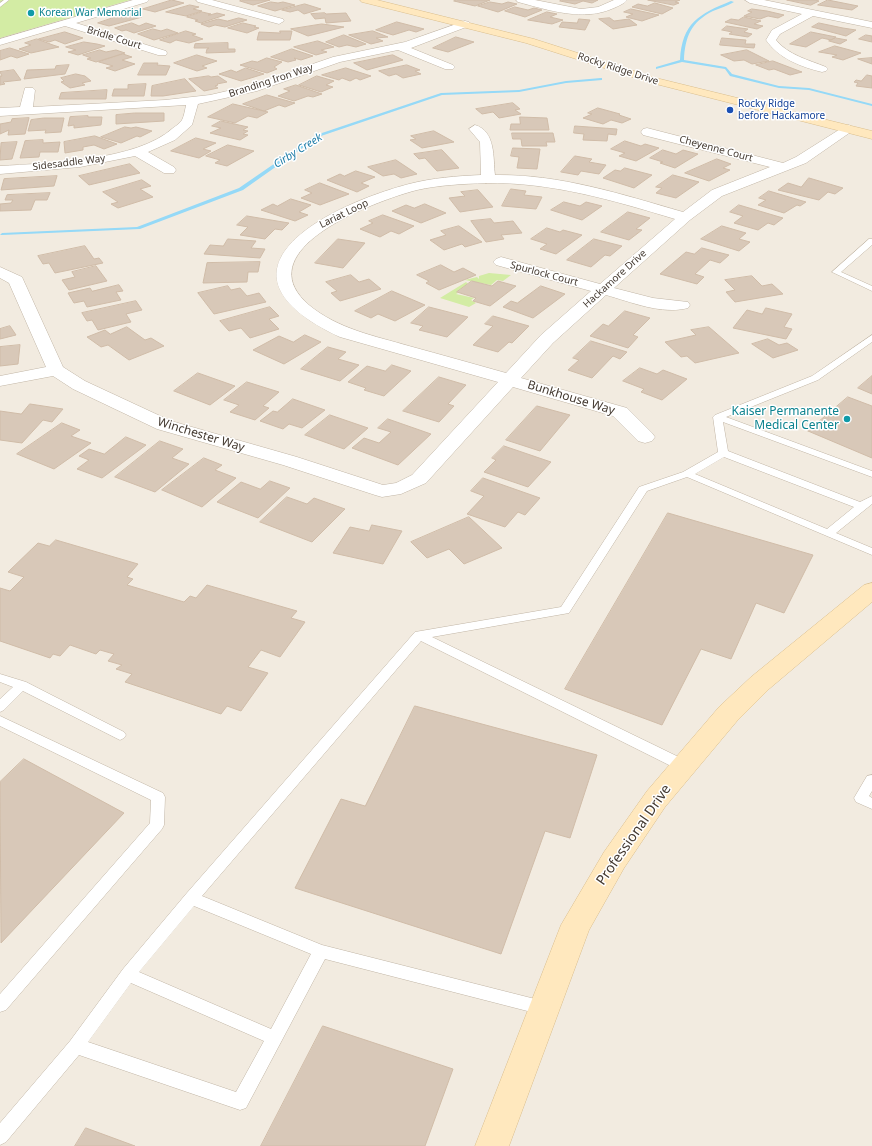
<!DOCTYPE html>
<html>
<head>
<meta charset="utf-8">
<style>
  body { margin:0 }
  canvas { display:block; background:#f2ebe0 }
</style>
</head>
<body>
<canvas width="872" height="1146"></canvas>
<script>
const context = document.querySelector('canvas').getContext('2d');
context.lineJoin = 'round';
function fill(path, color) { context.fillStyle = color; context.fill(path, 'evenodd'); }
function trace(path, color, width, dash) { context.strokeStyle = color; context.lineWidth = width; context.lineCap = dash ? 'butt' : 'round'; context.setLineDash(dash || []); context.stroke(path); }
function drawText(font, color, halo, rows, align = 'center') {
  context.font = font + ' "Noto Sans",sans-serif'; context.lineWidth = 3; context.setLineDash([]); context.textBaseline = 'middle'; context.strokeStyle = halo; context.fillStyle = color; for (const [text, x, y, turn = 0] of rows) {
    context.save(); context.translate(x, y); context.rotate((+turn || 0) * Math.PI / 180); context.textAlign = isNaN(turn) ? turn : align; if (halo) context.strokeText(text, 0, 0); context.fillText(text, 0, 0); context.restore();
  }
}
fill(new Path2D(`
  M0 0H130L0 38Z
  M489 273 511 275 503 281 497 280 491 285 465 280 477 277 479 279V276Z
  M466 282 468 284 457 292 458 293 456 294 474 298 471 300 476 303 469 307 440 298Z`), '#d3eca4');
fill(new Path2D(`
  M731 1 734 2C727 6 720 8 713 11 691 22 685 37 684 60L726 67 732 74 779 86 809 88 872 104V106L809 90 779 88 730 76 725 69 682 62 656 69V67L680 60C682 23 699 14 731 1Z
  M601 78H602V80L566 83 519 92 442 95 318 137 243 190 140 229 2 235H0L2 233 137 227 239 188 316 135 441 93 519 90 566 81Z`), '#95d9f7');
const building = new Path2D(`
  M172 0 184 3 155 12 143 9Z
  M242 0H270L253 5 240 1Z
  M457 0H490L475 6 454 1Z
  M562 0H598L592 3 583 1 575 4 560 1Z
  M648 0H680L675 2 679 3 674 5Z
  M787 0H815L819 1 811 5Z
  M828 0 858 6 852 10 818 5Z
  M271 2 278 3 283 2 295 5 275 11 258 6Z
  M490 2 502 4 508 2 517 4 498 12 478 6Z
  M655 3 673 8 662 14 632 7 638 4 647 6Z
  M305 4 321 9 304 14 298 10 290 12 282 10Z
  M190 5 199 7 193 9 202 11 186 16 166 12Z
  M515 7 528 10 534 8 542 10 525 17 505 11Z
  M631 9 659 15 642 21 626 17 633 14 624 12Z
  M752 9 767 11 784 15 778 18 768 16 760 19 744 16 752 12 748 11Z
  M202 12 211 14 208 15H210L217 13 225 15 201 23 195 21 198 20 187 17Z
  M547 12 557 14 550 17 563 20 552 24 528 20Z
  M127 13 142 17 109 26 98 23Z
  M325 13 326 14 346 13 351 21 326 23 325 18 315 19 311 14Z
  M744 17 761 21 754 24 763 26 757 29 725 22 731 19 738 20Z
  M239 18 247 20 225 27 215 25 209 27 201 24 218 19 227 21Z
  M610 18 614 21 629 19 637 25 613 29 599 19Z
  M579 19 590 20 585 30 559 27 562 22 577 23Z
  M397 22 424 29 416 32 409 30 393 35 376 30Z
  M132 23 139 26 146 23 156 26 134 33 126 30 122 31 115 28Z
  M243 23 256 26 254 27 259 28 247 33 228 28Z
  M819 23 843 28 856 30 846 36 812 27Z
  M322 24 344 27 308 36 291 29Z
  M727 26 748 29 744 32 752 34 748 37 729 34 732 32 722 30Z
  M153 29 161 31 167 29 178 33 154 40 138 34Z
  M186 31 196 34 192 35 203 39 189 43 176 40 170 43 160 40Z
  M280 31H292L290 40H257L259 32 280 33Z
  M373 31 388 37 376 38 383 41 371 44 349 35Z
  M65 32 83 38 65 44 55 40 49 42 39 39Z
  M811 32 836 37 831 40 822 38 806 47 790 44Z
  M344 35 366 44 356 47 347 45 339 47 326 42Z
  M866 35 872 36V42L859 39Z
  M456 37 474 42 448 52 433 48Z
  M722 38 746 40 745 44H755L754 48 720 45Z
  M836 38 847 40 840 44 829 41Z
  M37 39 53 45 59 47 31 53 19 49 31 45 25 43Z
  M318 41 334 47 321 50 327 52 316 55 294 47Z
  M84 42 97 44 105 46 78 55 68 52 76 50 66 47Z
  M228 43V49H235V52L206 53 207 49 209 48H194L195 44Z
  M835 46 861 53 843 60 832 57 837 55 819 52Z
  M10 48 29 54 17 58 11 56 0 60V51Z
  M292 49 313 56 301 60 294 58 296 60 288 62 271 57Z
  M100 50 106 52 116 50 125 53 96 62 87 59 91 58 83 55Z
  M747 50 769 61 752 64 744 60 734 61 721 55Z
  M123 54 132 57 122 60 135 64 115 71 106 68 113 66 99 62Z
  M197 55 217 61 202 66 207 68 197 71 174 63Z
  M393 55 403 60 367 70 354 63Z
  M267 58 282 62 274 67 277 69 267 73 240 65 252 61 257 62Z
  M872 58V64L858 59Z
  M773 61 802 72 790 75 774 69 769 70 756 65Z
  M144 63H158L157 65 170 66 166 75H138Z
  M69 65 65 74 24 79 27 70 55 69 56 66Z
  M407 65 420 70 415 71 421 74 403 78 396 74 389 76 379 71Z
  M246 68 264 74 241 81 219 74 231 70 236 72Z
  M346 68 371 76 360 80 356 78 350 81 342 78 339 80 322 75Z
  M14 70 21 80 3 82 5 84 0 85V76H2L0 72Z
  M76 74 85 76 91 81 82 83 85 85 70 88 61 82 64 81 61 78Z
  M867 75 872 76V88L856 86 858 83 854 82 856 80 861 81Z
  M209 76 211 77 218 76 227 82 217 84 218 85 215 86 218 88 204 91 189 79Z
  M317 76 334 81 326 85 333 87 321 92 299 85Z
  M185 79 196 91 163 96H151L152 86Z
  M146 84 144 96H112L114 89H128V85Z
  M296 85 322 94 313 97 308 96 294 101 278 96 290 91 284 89Z
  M107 90 106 99H59L61 93Z
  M267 95 295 103 285 107 279 105 264 111 243 104Z
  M513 103 520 109 515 110 521 114 499 118 493 112 482 114 476 109Z
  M233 104 268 112 257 118 248 116 235 123 208 117Z
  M598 108 620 114 619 115 631 119 622 123 611 120 603 124 583 118 592 114 588 113Z
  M135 113H164V121L116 124V115Z
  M88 116V117H102L101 125 74 128V125L68 126 70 117Z
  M520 117 547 118 549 130H510L511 124H520Z
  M29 118 25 134 8 135 9 130 0 134V124L11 122 12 119Z
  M44 118H64L61 132 45 133 46 130 28 131 31 120Z
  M221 121 248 127 243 130 248 131 243 134 248 135 240 140 210 133 221 128 212 126Z
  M575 126 617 129 616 135 608 134 607 141 583 140 584 134 574 133Z
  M125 127 131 128 136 127 152 131 140 137 137 136 121 143 101 137Z
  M434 131 454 142 422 148 410 140 416 139 411 136Z
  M512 133H553L555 142H546L547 146H522L521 139H513Z
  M95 136 117 144 104 149 94 145 83 147V150L65 153 64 142Z
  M196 138 216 143 203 149 211 151 199 158 171 151Z
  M43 140V143L60 142 58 152H40L39 157 20 158 25 141Z
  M625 141 641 146 645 144 659 148 636 161 619 156 625 153 611 149Z
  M17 142 12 159 0 160 1 143Z
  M228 145 254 151 227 166 215 163 220 160 206 156Z
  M513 148 540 149 537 169 517 168 519 157 511 156Z
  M442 150 459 168 437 171 425 158 419 159 414 154Z
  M663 150 676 154 683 150 698 154 675 168 660 163 663 162 650 158Z
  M575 156 592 159 589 162 606 165 599 174 581 171 578 175 561 172Z
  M717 159 731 164 723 168 730 170 709 181 685 173Z
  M396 160 417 174 401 178 394 174 383 176 368 167Z
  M130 164 140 173 89 185 79 176Z
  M625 168 652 175 634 188 603 178 615 170 620 171Z
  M356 171 375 177 361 183 369 186 357 192 327 180 340 174 344 176Z
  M673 175 699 182 676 198 656 193 662 188 656 187Z
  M57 176 54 186 1 190 4 179Z
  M809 178 843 188 835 194 828 192 819 200 778 190 788 183 801 187Z
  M142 180 151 186 140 189 153 197 118 208 111 204 118 202 103 192Z
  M320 183 349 194 320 205 301 198 312 193 305 190Z
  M511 189 526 191 524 195 542 197 536 209 502 206Z
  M478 190 493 207 460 212 449 198 465 196 461 192Z
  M769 191 806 202 800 206 797 205 784 213 758 205 766 200 759 198Z
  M50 193 47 200H35L31 210 0 211V204L11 203 13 200H5L7 195Z
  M291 199 311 205 299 212 308 215 295 221 261 210 273 204 277 206Z
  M564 202 580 206 586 202 602 206 582 220 551 210Z
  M425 204 446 213 421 223 392 211 406 205 414 208Z
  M739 205 783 218 774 225 768 223 758 230 734 223 743 216 730 212Z
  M628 212 650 218 636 229 642 230 629 240 601 232Z
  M383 215 414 226 399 234 391 231 380 237 360 229 373 223 369 221Z
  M247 216 289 223 282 230 275 229 265 239 240 235 248 227 237 225Z
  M491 219 494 223 513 221 522 233 501 235 504 239 486 242 471 221Z
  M459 226 482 242 465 247 462 244 444 250 430 240 446 235 441 231Z
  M722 226 746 233 739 239 750 242 739 251 701 239Z
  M547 228 560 232 563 230 582 235 556 254 540 249 547 244 531 239Z
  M228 239 256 241 251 248 265 249 260 258 204 254 210 245 223 246Z
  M338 239 365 243 343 268 315 263Z
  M594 239 622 246 610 256 605 255 591 267 567 260Z
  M85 246 94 259 99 258 103 263 55 273 49 263 43 264 38 256Z
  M702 248 729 255 720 263 710 260 695 274 704 277 697 284 660 274 686 252 694 254Z
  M260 262 258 272H248L247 282 203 283 207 263Z
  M441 265 454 272 463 268 476 275 439 290 426 283 429 281 417 275Z
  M96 266 107 281 69 290 62 280 75 277 72 272Z
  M351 275 359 282 369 279 381 289 340 301 331 293 337 291 326 282Z
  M752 276 762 286 772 284 783 294 735 302 726 292 735 290 725 280Z
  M472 281 492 286 498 281 516 286 490 306 473 301 476 298 457 292Z
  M119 285 123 291 116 292 121 300 87 307 84 301 74 303 68 293 90 288 92 291Z
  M228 286 231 290 240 288 247 296 259 293 266 302 214 314 198 293Z
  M541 286 565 294 533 318 503 307 511 301 517 303Z
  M392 291 425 305 395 321 378 314 371 318 355 311Z
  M136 301 142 310 126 314 131 322 98 330 92 320 87 321 82 313Z
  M270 307 279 316 269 319 279 329 250 338 241 328 229 331 220 321Z
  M429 307 468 317 447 337 419 330 423 326 411 323Z
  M766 308 792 314 784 327 792 329 786 339 733 328 747 310 762 314Z
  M625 311 650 318 633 335 638 337 628 348 590 336 603 324 608 326Z
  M493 316 529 326 512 343 509 342 498 352 473 345 493 326 485 324Z
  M10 326 16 335 0 339V329Z
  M127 327 145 340 151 338 164 346 129 360 108 345 101 347 87 337 105 330 110 334Z
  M709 327 739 353 695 363 687 356 681 357 665 342 696 335 691 330Z
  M305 335 321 342 284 364 253 350 279 336 293 342Z
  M768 339 779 345 787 343 798 350 773 358 752 344Z
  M591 341 627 352 620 359 613 356 592 378 568 370 579 360 573 358Z
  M20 345 18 364 0 366V347Z
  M328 347 346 352 338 359 359 365 340 381 301 369Z
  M392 365 411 371 384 396 364 390 366 388 348 382 367 366 385 371Z
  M640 368 657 374 663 370 687 379 662 400 641 392 644 389 623 381Z
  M198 373 235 386 210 405 174 391Z
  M872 376V394L858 388Z
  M439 377 466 385 448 404 454 406 439 422 403 411Z
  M247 382 279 392 263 406 269 408 255 420 230 412 239 405 224 400Z
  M848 397 872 406V458L808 431Z
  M293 399 325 410 302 428 289 424 283 429 260 421 273 411 277 412Z
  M30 404 63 409 52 422 43 420 22 443 0 440V411L21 414Z
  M537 406 570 415 540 451 506 440Z
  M330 415 368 428 344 449 305 435Z
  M388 419 431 434 398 465 352 448 364 438 379 443 391 432 378 428Z
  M62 423 80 430 71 436 91 443 54 469 17 454Z
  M126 437 146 445 102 478 77 469 89 460 79 456 89 449 104 454Z
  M160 441 183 449 172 458 189 464 155 492 115 477Z
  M504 446 551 462 528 487 484 472 496 460 492 458Z
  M204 458 222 465 215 470 236 478 202 507 162 490Z
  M483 478 540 498 525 515 518 512 505 527 467 514 484 496 471 491Z
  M270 481 290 488 258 518 217 502 241 482 260 489Z
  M287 497 307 504 314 498 345 509 312 542 260 522Z
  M668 513 813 555 784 613 756 603 731 659 701 649 662 725 565 689Z
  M469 517 502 548 464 564 449 549 427 558 411 542Z
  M372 525 402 531 383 564 333 553 350 527 369 531Z
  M56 540 138 564 127 577 133 579 127 585 184 602 190 596 196 598 207 585 297 611 291 618 305 622 280 657 261 650 248 667 268 673 241 711 227 706 221 714 125 682 132 674 116 669 122 665 108 661 114 654 100 650 96 654 70 645 60 656 53 654 50 658 0 641V588L10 591 24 577 8 572 38 543 49 546Z
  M415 706 597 755 570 838 545 831 501 954 295 888 341 799 365 806Z
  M24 759 124 813 1 943 0 782Z
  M323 1026 453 1069 425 1146H261Z
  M86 1128 135 1146H75Z`);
fill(building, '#d8c8b8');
trace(building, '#d0bca8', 1);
const lane = new Path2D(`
  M4 0H9L0 7V3Z
  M869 239H872V245L841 272 872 286V291L832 272Z
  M872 335V342L818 380 726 417 872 471V477L723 422 728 451 860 502 872 496V504L836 533 872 548V555L687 477 647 491 569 613 432 637 689 762 691 766 689 770 684 771 679 770 421 641 202 896 322 945 543 1001 549 1003 551 1008 549 1013 543 1015 325 959 246 1108 240 1110 79 1055 6 1142 0 1145V1123L70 1041 123 969 186 894 415 632 561 607 639 487 683 472 718 452 713 417 715 415 812 376ZM724 457 854 507 827 529 695 474ZM194 906 311 954 271 1029 139 972ZM131 983 264 1041 236 1092 88 1042Z
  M0 674 26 682 124 732 126 735 124 738 120 740 116 738 23 691 4 710 0 712V699L13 687 0 682Z
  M0 716 163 793 165 797 164 825 162 829 6 1010 0 1012V994L150 823 151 800 0 726Z
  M872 775V791L869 796 872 798V809L856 802 854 798 867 776Z`);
const street = new Path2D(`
  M133 0H149L147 2 76 23 166 51 167 53 166 55H158L65 26 0 45V39Z
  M196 0H212L283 19 284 21 279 24 198 2Z
  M516 0H535L581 9 598 7 614 0H627C624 4 618 6 614 8 584 22 548 10 518 2Z
  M745 0H764L872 22V28L813 16 780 34 776 40C788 55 809 60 826 67L828 69 826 71 822 72C801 67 778 58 766 40L772 30 802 14 750 3Z
  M465 21 469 22 470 24 469 26 411 48 453 65 455 67 453 69H445L398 50 340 62 257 91 198 104 192 125 175 140 148 152 174 167 176 170 174 173H164L135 156 80 167 0 174V166C48 163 137 161 173 128 176 126 180 123 182 120 184 116 185 110 186 105L0 116V108L20 107 25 88H33L35 90 33 107 165 100 210 95 249 86 333 57 405 42Z
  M475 125C496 131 493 158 495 175 559 174 621 194 683 212L712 190 770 167 643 135 641 132 643 129 647 128 783 163 796 157 845 126 849 125 855 129 806 163 722 196 690 220 614 288 653 298 688 302 690 305 688 308C662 315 631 302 606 295L553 343 521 378 627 408 652 433 655 437 652 441 645 443 638 441 613 416 513 387 426 483 401 494 382 497 375 495 283 465 157 429 73 389 53 376 0 386V376L46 367 9 283 0 278V267L22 277 63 367 85 381 171 421 297 457 383 485 396 483 412 475 498 382 340 337C199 271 326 206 409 184 432 178 457 176 481 175L480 142 469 129ZM486 183C551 182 612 200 675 219L600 284 501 257 496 259 493 262 496 265 591 291 541 335 506 373C474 364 442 355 409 346 375 336 338 329 309 305 244 249 378 200 417 190 439 185 463 184 486 183Z`);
const secondary = new Path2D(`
  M360 0H377L534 39 656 78 872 131V139L648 82 526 43 362 2Z
  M872 583V602L769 689 737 721 665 807 624 868 589 930 509 1146H475L561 925 604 852 647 791 719 707 751 677 864 585Z`);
trace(lane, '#c1b5a5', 1);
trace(street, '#c1b5a5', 1);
trace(secondary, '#dabe8d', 1);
fill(lane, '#fff');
fill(street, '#fff');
fill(secondary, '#ffe8be');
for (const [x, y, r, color] of [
  [31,13,4,"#0f9aa8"],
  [730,110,4,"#1a4fb4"],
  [847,419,4,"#0f9aa8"]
]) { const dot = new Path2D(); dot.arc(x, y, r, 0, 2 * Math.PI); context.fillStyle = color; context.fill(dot); trace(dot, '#fff', 1.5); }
drawText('10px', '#0d838f', '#fff', [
  ["Korean War Memorial",39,13]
], 'left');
drawText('10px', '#443a31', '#fff', [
  ["Bridle Court",114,38,17],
  ["Rocky Ridge Drive",618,69,18],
  ["Branding Iron Way",271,81,-18],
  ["Cheyenne Court",716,149,15],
  ["Sidesaddle Way",69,163,-7],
  ["Lariat Loop",344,214,-26],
  ["Spurlock Court",544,274,15],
  ["Hackamore Drive",615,279,-42]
]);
drawText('10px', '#164399', '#fff', [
  ["Rocky Ridge",738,104],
  ["before Hackamore",738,116]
], 'left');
drawText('italic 11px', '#1f7da8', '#fff', [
  ["Cirby Creek",298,151,-32]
]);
drawText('12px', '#443a31', '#fff', [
  ["Bunkhouse Way",571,398,17],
  ["Winchester Way",201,435,17]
]);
drawText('12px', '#0d838f', '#fff', [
  ["Kaiser Permanente",839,412],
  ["Medical Center",839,426]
], 'right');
drawText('14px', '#443a31', '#fff', [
  ["Professional Drive",634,835,-55]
]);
</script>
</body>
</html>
